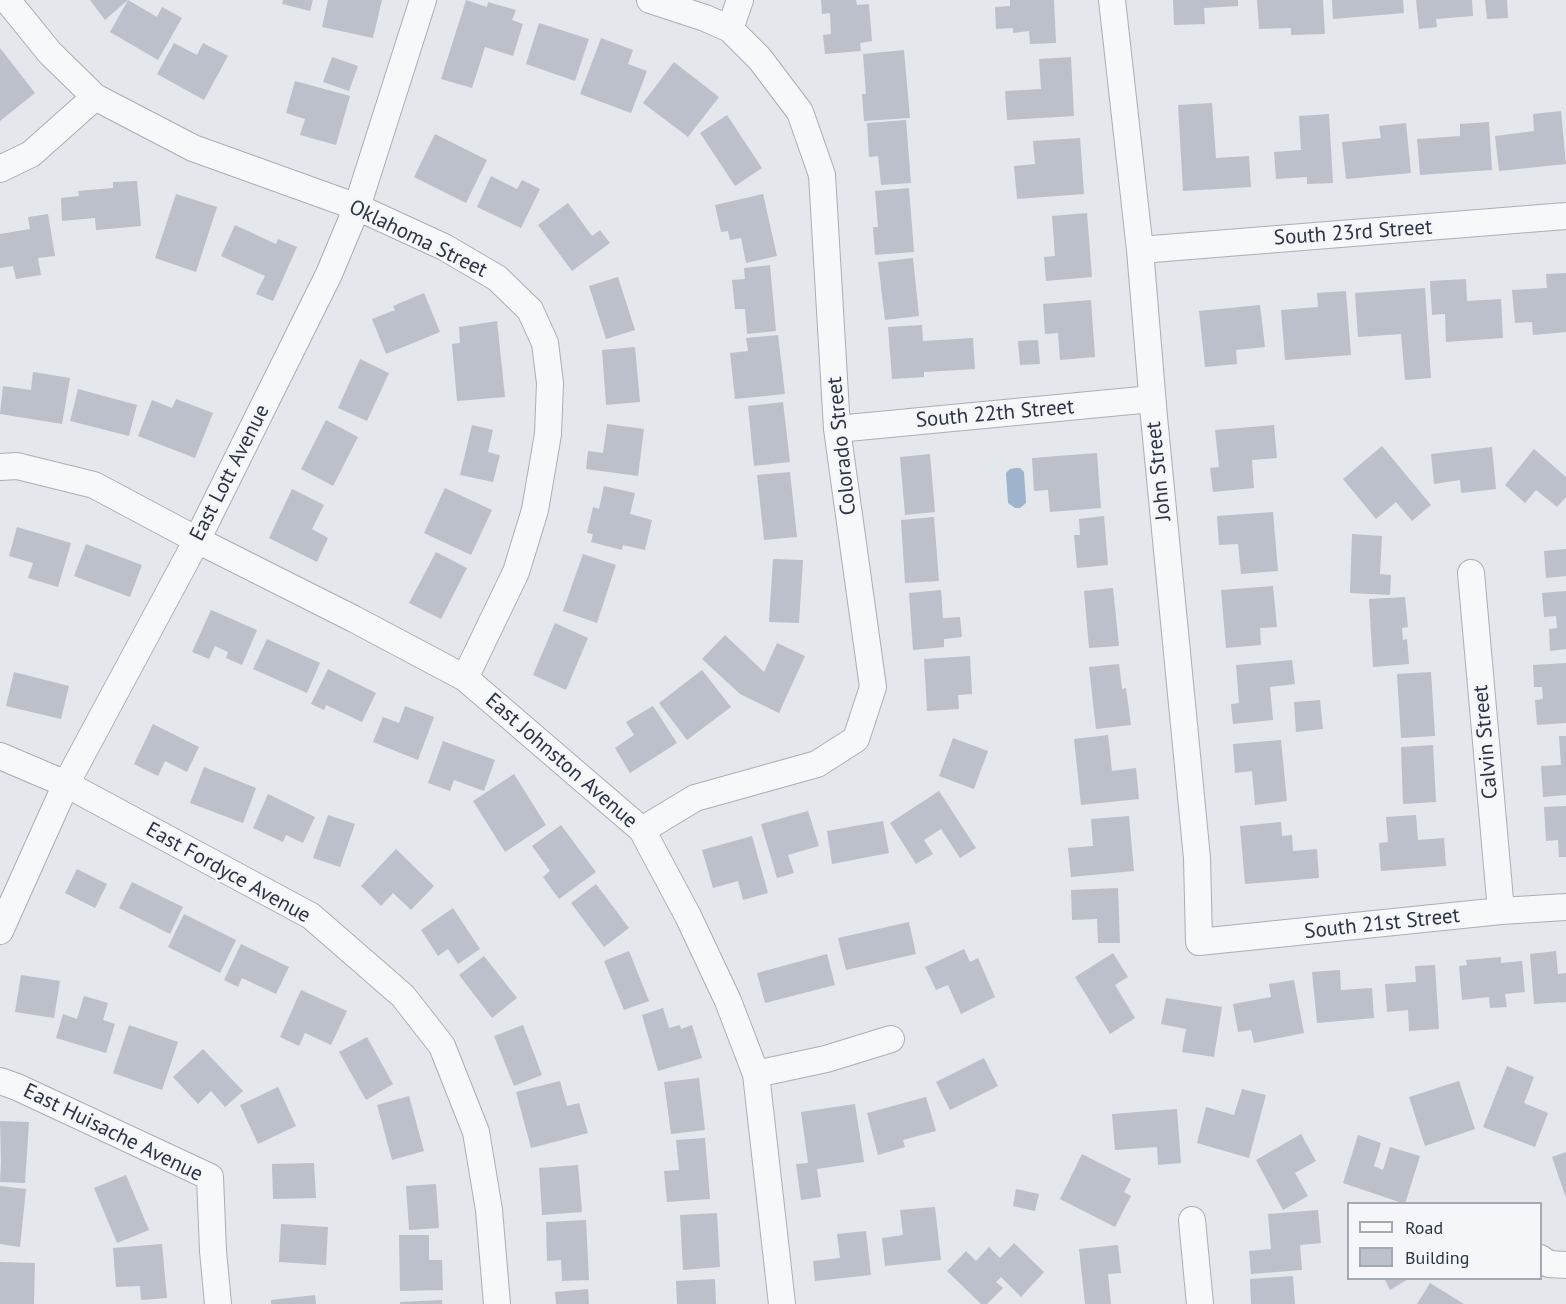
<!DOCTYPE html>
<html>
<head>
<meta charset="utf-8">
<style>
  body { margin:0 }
  #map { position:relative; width:1566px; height:1304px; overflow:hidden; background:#e4e7ec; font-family:"PT Sans",sans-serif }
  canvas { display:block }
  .legend { position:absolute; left:1347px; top:1202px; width:195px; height:78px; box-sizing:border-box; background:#f4f6f9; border:2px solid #a4a8b1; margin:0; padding:8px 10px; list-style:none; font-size:18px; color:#2b3445 }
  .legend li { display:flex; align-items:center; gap:12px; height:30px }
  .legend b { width:30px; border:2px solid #a4a8b1 }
</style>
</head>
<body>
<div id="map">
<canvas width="1566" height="1304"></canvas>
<ul class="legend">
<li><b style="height:8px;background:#f7f8fa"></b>Road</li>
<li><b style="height:16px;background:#bbc0ca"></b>Building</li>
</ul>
</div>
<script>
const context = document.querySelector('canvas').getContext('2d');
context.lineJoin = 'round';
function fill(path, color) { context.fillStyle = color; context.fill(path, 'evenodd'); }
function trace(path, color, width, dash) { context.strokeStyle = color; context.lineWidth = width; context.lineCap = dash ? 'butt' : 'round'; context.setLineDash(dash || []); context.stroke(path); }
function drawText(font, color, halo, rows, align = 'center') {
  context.font = font + ' "PT Sans",sans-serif'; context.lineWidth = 4.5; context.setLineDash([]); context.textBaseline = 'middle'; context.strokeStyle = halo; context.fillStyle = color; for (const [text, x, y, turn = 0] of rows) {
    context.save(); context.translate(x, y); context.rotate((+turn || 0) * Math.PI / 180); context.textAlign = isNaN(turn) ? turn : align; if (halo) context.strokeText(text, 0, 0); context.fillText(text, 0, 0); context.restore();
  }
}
fill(new Path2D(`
  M1016 468H1020L1024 472 1026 503 1020 508H1015L1008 503 1006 473 1010 469Z`), '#9fb4cc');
fill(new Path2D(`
  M90 0H128L105 20Z
  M128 0 157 17 162 7 182 18 158 60 110 32Z
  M283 0H313L310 11 282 4Z
  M328 0H382L373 38 322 27Z
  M466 0 487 7 488 2 516 10 512 20 523 24 513 56 485 47 472 88 441 79Z
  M821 0H856L857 5 869 4 872 41 860 43 861 51 825 54 823 35 831 34 830 13 822 14Z
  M1010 0H1054L1056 43 1030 44 1029 31 1013 33V28L996 29 995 7 1010 6Z
  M1173 0H1238V6L1204 8 1205 24 1174 25Z
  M1257 0H1323L1325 34 1291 35V28L1259 29Z
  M1332 0H1403L1404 13 1333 19Z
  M1416 0H1472L1473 16 1436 19 1437 27 1419 29Z
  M1485 0H1507L1508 18 1487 19Z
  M539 23 589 39 575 81 526 64Z
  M601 38 633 50 628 64 647 71 631 113 580 94Z
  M174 43 197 55 203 43 228 56 204 100 157 74Z
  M0 48 35 93 0 121Z
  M904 50 910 118 864 121 862 94H866L863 54Z
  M332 57 358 66 349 91 323 82Z
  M1071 57 1074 116 1007 120 1005 91 1041 89 1039 59Z
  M674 62 719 97 688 137 643 103Z
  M295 81 350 96 336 145 300 135 305 119 286 113Z
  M1212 103 1216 158 1249 156 1251 187 1183 191 1178 105Z
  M1561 111 1566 164 1499 171 1495 136 1534 131 1533 114Z
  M1329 114 1333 183 1307 184V177L1276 179 1274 152 1301 150 1299 116Z
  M727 115 762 168 735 186 700 133Z
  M906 120 911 183 881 185 878 156 869 157 867 123Z
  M1489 122 1492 170 1420 175 1417 139 1460 136V124Z
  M1406 123 1411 173 1346 179 1342 142 1381 138 1379 126Z
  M435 134 487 160 466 203 414 177Z
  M1080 138 1084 194 1017 199 1014 166 1035 164 1033 141Z
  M491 176 517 189 522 180 540 189 521 228 477 207Z
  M137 181 141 226 96 230 95 218 62 221 61 198 79 196 78 191 113 188V182Z
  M909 188 914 252 875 255 873 227H878L875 191Z
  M176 194 217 207 196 272 155 258Z
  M763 194 777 256 746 263 741 238 730 240 728 231 721 232 715 205Z
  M568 203 592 236 600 230 610 243 572 271 538 225Z
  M1087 213 1092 277 1046 281 1044 257 1055 256 1052 216Z
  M48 214 55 256 38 258 41 275 16 279 13 266 0 268V234L30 229 28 217Z
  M235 225 276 244 278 239 297 247 273 301 256 294 265 276 221 256Z
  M913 258 919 316 885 320 878 262Z
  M770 265 776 331 747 334 745 309H735L732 280 745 279 744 268Z
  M1566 273V332L1533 335 1532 322 1515 323 1512 290 1547 288 1546 274Z
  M618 277 635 330 606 339 589 286Z
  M1466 279 1467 301 1501 299 1503 338 1446 342 1445 314 1432 315 1430 281Z
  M1425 288 1431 378 1405 380 1401 334 1358 337 1355 293Z
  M1346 291 1351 355 1285 360 1281 310 1318 307 1317 293Z
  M424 293 440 332 386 354 372 319 395 310 393 306Z
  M1091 300 1095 357 1060 360 1058 333 1045 334 1043 304Z
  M1260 305 1265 347 1236 350 1237 364 1205 367 1199 311Z
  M497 321 505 397 457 401 452 344 460 343 459 327Z
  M922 325 923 341 973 338 975 369 924 372V377L892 379 888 327Z
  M778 335 785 394 735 399 730 353 748 351 746 338Z
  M1038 340 1040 364 1020 365 1018 341Z
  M635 347 640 402 606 405 602 350Z
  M360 359 389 373 367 421 338 408Z
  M33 372 70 378 62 424 0 414 3 386 31 390Z
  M78 389 137 405 129 436 70 421Z
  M176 399 213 413 195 458 138 436 152 400 172 408Z
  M783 402 790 462 754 466 748 406Z
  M326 420 358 437 333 486 301 469Z
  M607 424 644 429 638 476 586 469 588 451 603 453Z
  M472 425 493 430 488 452 500 455 493 482 460 475Z
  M1274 425 1277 458 1252 460 1254 488 1213 492 1210 468 1219 467 1215 430Z
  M1382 446 1431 505 1412 521 1396 502 1376 519 1343 479Z
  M1492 447 1496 489 1461 493 1460 480 1434 484 1431 454Z
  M1534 449 1566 477V497L1557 507 1536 490 1525 503 1505 485Z
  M1097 453 1101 508 1050 512 1048 490 1034 491 1032 458Z
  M930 454 935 512 905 515 900 457Z
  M790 472 797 537 764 540 757 475Z
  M604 486 635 493 630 514 652 520 645 550 623 545 622 550 591 542 593 534 587 533 593 507 599 509Z
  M445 488 492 510 471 555 424 533Z
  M292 489 324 505 312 529 328 538 317 562 269 538Z
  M1273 512 1278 571 1241 574 1238 544 1219 545 1217 516Z
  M1104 516 1108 565 1077 568 1074 535H1080L1079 519Z
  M934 517 939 581 905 583 901 520Z
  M17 527 71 543 58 587 28 578 33 563 9 556Z
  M1352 534 1382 536 1380 574 1391 575 1390 595 1350 593Z
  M86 544 142 565 130 597 74 576Z
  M1566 549V576L1546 578 1544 551Z
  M436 552 467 568 441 619 409 603Z
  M583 554 616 565 597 623 563 611Z
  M773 559 803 560 799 623 769 622Z
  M1273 586 1277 627 1260 628 1261 645 1226 648 1221 590Z
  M1113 588 1119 646 1089 648 1084 591Z
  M941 590 943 618 960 617 962 637 944 639V647L913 650 909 593Z
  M1566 591V649L1550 651 1549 629 1557 628 1556 616 1544 617 1542 593Z
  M1405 597 1408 627 1402 628 1403 640 1407 639 1409 664 1373 667 1369 599Z
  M211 610 257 630 242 665 226 658 228 652 215 646 209 659 192 652Z
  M555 623 588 638 566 690 533 675Z
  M725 635 764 672 777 643 805 656 779 713 740 694 702 659Z
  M267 639 320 663 307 693 253 669Z
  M970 656 972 694 958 695 959 709 927 711 924 659Z
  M1292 660 1295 684 1270 687 1273 720 1233 724 1231 704 1239 703 1236 665Z
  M1566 663V723L1537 725 1535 700 1543 699 1542 687H1534L1533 665Z
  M1119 664 1122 689 1126 688 1131 725 1096 729 1089 667Z
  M328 669 376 693 362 722 326 705 324 710 311 704Z
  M702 670 731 707 687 740 659 703Z
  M14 672 69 686 61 719 6 706Z
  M1431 672 1435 736 1401 738 1397 674Z
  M1320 700 1323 729 1296 732 1294 702Z
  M405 706 434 717 418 760 373 742 383 717 399 723Z
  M653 706 677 743 630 773 615 748 634 735 626 722Z
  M153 724 199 747 187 772 165 761 158 776 134 764Z
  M1108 735 1112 771 1136 768 1139 799 1081 805 1074 739Z
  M1559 736H1566V795L1543 797 1541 766 1561 765Z
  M953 738 988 751 974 789 939 776Z
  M1281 740 1287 801 1255 805 1252 771 1235 773 1233 744Z
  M443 741 495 760 484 791 454 780 450 791 428 783Z
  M1433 745 1436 802 1403 804 1401 747Z
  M204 767 256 788 243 823 190 803Z
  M514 774 546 825 505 852 473 801Z
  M939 791 976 848 960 858 941 829 924 840 933 854 916 864 890 823Z
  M268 794 315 817 303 843 286 835 283 842 253 828Z
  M1566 806V857H1559L1558 840 1546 841 1544 807Z
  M808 811 819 846 788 855 794 873 777 878 761 824Z
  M328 815 355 824 340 867 313 858Z
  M1416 815 1418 840 1444 838 1446 866 1381 871 1379 843 1388 842 1386 817Z
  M1129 816 1134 871 1071 877 1068 848 1093 846 1091 819Z
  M883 821 889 853 832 864 827 831Z
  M1281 822 1282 836 1292 835 1293 851 1317 849 1319 878 1245 884 1240 826Z
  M561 825 596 872 559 899 543 877 550 871 532 846Z
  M752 836 768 893 743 900 738 881 713 888 702 850Z
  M396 849 434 886 411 910 393 893 381 906 361 886Z
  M77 869 107 884 95 908 65 893Z
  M132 882 183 907 170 934 119 908Z
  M596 884 629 928 604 947 571 903Z
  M1118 888 1120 943H1098L1097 919 1072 920 1071 890Z
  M453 908 480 949 458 964 448 949 438 956 421 930Z
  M184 914 236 940 220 973 168 947Z
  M909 922 916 954 846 970 838 938Z
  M241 944 289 967 276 994 242 978 238 987 224 980Z
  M964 949 970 962 978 958 995 997 961 1014 948 985 936 990 925 967Z
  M629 951 649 1001 624 1010 604 961Z
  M1556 951 1558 974 1566 973V1002L1534 1004 1530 954Z
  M1113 953 1128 977 1115 985 1135 1018 1110 1034 1075 977Z
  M827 954 835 985 765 1003 757 973Z
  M484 956 517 998 492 1018 459 975Z
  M1501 957V963L1522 961 1525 992 1505 994 1507 1007 1490 1008 1489 997 1462 1000 1459 966 1467 965 1466 960Z
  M1435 965 1439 1029 1409 1031 1408 1010 1387 1012 1385 984 1416 982 1415 966Z
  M1340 970 1341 990 1372 988 1374 1018 1317 1023 1312 972Z
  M21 975 60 981 54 1018 15 1012Z
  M1294 980 1304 1033 1254 1043 1251 1030 1238 1032 1233 1004 1271 997 1269 984Z
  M301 990 347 1011 331 1045 305 1033 299 1046 280 1037Z
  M84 996 108 1003 103 1020 115 1024 106 1053 56 1038 63 1014 77 1019Z
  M1166 998 1222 1007 1214 1057 1182 1052 1186 1029 1161 1024Z
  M663 1008 669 1028 680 1025 681 1029 692 1025 702 1058 658 1071 642 1015Z
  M129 1025 178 1042 162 1090 113 1073Z
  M523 1025 542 1075 514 1086 494 1036Z
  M367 1037 393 1084 366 1100 339 1052Z
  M203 1049 243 1091 225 1107 211 1091 198 1104 173 1077Z
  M984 1058 998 1086 950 1110 936 1082Z
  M1507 1066 1534 1077 1524 1103 1548 1113 1535 1147 1483 1127Z
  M699 1078 705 1130 671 1134 664 1082Z
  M560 1081 567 1106 579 1103 588 1133 531 1148 516 1092Z
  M1459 1081 1475 1129 1425 1146 1409 1097Z
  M278 1087 296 1126 258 1144 240 1105Z
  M1242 1089 1266 1095 1249 1158 1197 1143 1206 1107 1234 1115Z
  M409 1096 424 1151 392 1160 377 1105Z
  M926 1097 936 1131 903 1140 905 1147 878 1155 867 1113Z
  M855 1104 864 1162 817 1169 821 1197 801 1200 796 1164 808 1163 801 1112Z
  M1177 1109 1181 1163 1158 1165 1157 1147 1115 1150 1112 1114Z
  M0 1121 29 1122 25 1183 0 1182 1 1163Z
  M1301 1134 1316 1161 1295 1173 1308 1196 1283 1210 1256 1160Z
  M1358 1135 1381 1143 1374 1166 1383 1170 1390 1147 1420 1156 1405 1204 1343 1183Z
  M705 1138 710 1199 667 1202 664 1171 679 1170 676 1140Z
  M1566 1152V1198L1552 1157Z
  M1082 1154 1131 1179 1124 1192 1131 1196 1115 1227 1060 1199Z
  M314 1163 316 1198 273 1199 272 1164Z
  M578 1165 582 1212 542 1215 539 1168Z
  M126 1175 149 1230 117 1243 94 1188Z
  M436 1184 439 1228 409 1230 406 1186Z
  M0 1186 26 1189 20 1247 0 1244Z
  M1016 1189 1039 1194 1035 1211 1013 1206Z
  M935 1207 941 1260 885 1266 882 1238 903 1235 900 1210Z
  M1318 1210 1321 1243 1300 1245 1302 1270 1251 1274 1249 1251 1271 1249 1268 1214Z
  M717 1213 720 1267 683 1270 680 1215Z
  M586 1220 589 1280 562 1281 561 1260 547 1261 546 1222Z
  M281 1224 328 1227 326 1265 279 1262Z
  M866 1231 871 1275 815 1281 813 1261 840 1258 837 1234Z
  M399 1235H429V1260H442L443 1290 400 1291Z
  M1014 1243 1044 1272 1021 1297 1001 1277 996 1282 1003 1288 987 1304H981L947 1271 966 1251 976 1261 989 1247 1000 1258Z
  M162 1244 167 1298 141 1300 140 1286 116 1287 113 1248Z
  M1118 1245 1121 1273 1108 1274 1111 1304H1085L1079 1249Z
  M0 1262 35 1263 34 1304H0Z
  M1293 1276 1295 1304H1251L1250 1279Z
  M1384 1278H1410L1390 1290Z
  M715 1279 716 1304H677L676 1281Z
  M1430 1283 1464 1304H1417Z
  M588 1289 589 1304H556L555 1292Z
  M315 1295 316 1304H271V1300Z
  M442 1300V1304H400V1302Z`), '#bbc0ca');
const minor = new Path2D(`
  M7 0 50 53 95 97 193 148 357 207 444 247 497 278 530 310 545 343 550 383 548 434 535 510 516 572 465 678
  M1112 0 1140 250 1154 417 1197 858 1199 942 1501 911 1566 907
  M730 29 740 0
  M0 169 31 154 95 97
  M1140 250 1566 216
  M837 429 1152 399
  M0 467 17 466 94 485 197 540 354 619 465 678 642 830 688 916 728 1001 756 1074 782 1304
  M1471 573 1501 911
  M0 756 66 784 311 916 403 996 442 1046 476 1132 489 1210 497 1304
  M642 830 695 798 817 764 856 739 873 687 837 429 822 175 800 112 760 59 730 29 705 18 650 0
  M0 931 66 784 197 540 329 274 357 207 423 0
  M756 1074 826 1059 891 1039
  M0 1081 17 1087 210 1177 213 1251 218 1304
  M1192 1220 1200 1304
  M1540 1258 1549 1264 1566 1265`);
trace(minor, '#a9aeb7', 28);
trace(minor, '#f7f8fa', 26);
drawText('21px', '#2b3445', '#f4f6f9', [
  ["South 23rd Street",1353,233,-4],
  ["Oklahoma Street",418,239,26],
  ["South 22th Street",995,414,-5],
  ["Colorado Street",842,446,-96],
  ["John Street",1159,471,-96],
  ["East Lott Avenue",230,473,-63],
  ["Calvin Street",1486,742,-95],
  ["East Johnston Avenue",561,761,41],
  ["East Fordyce Avenue",228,873,29],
  ["South 21st Street",1382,924,-6],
  ["East Huisache Avenue",113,1133,26]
]);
</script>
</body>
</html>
